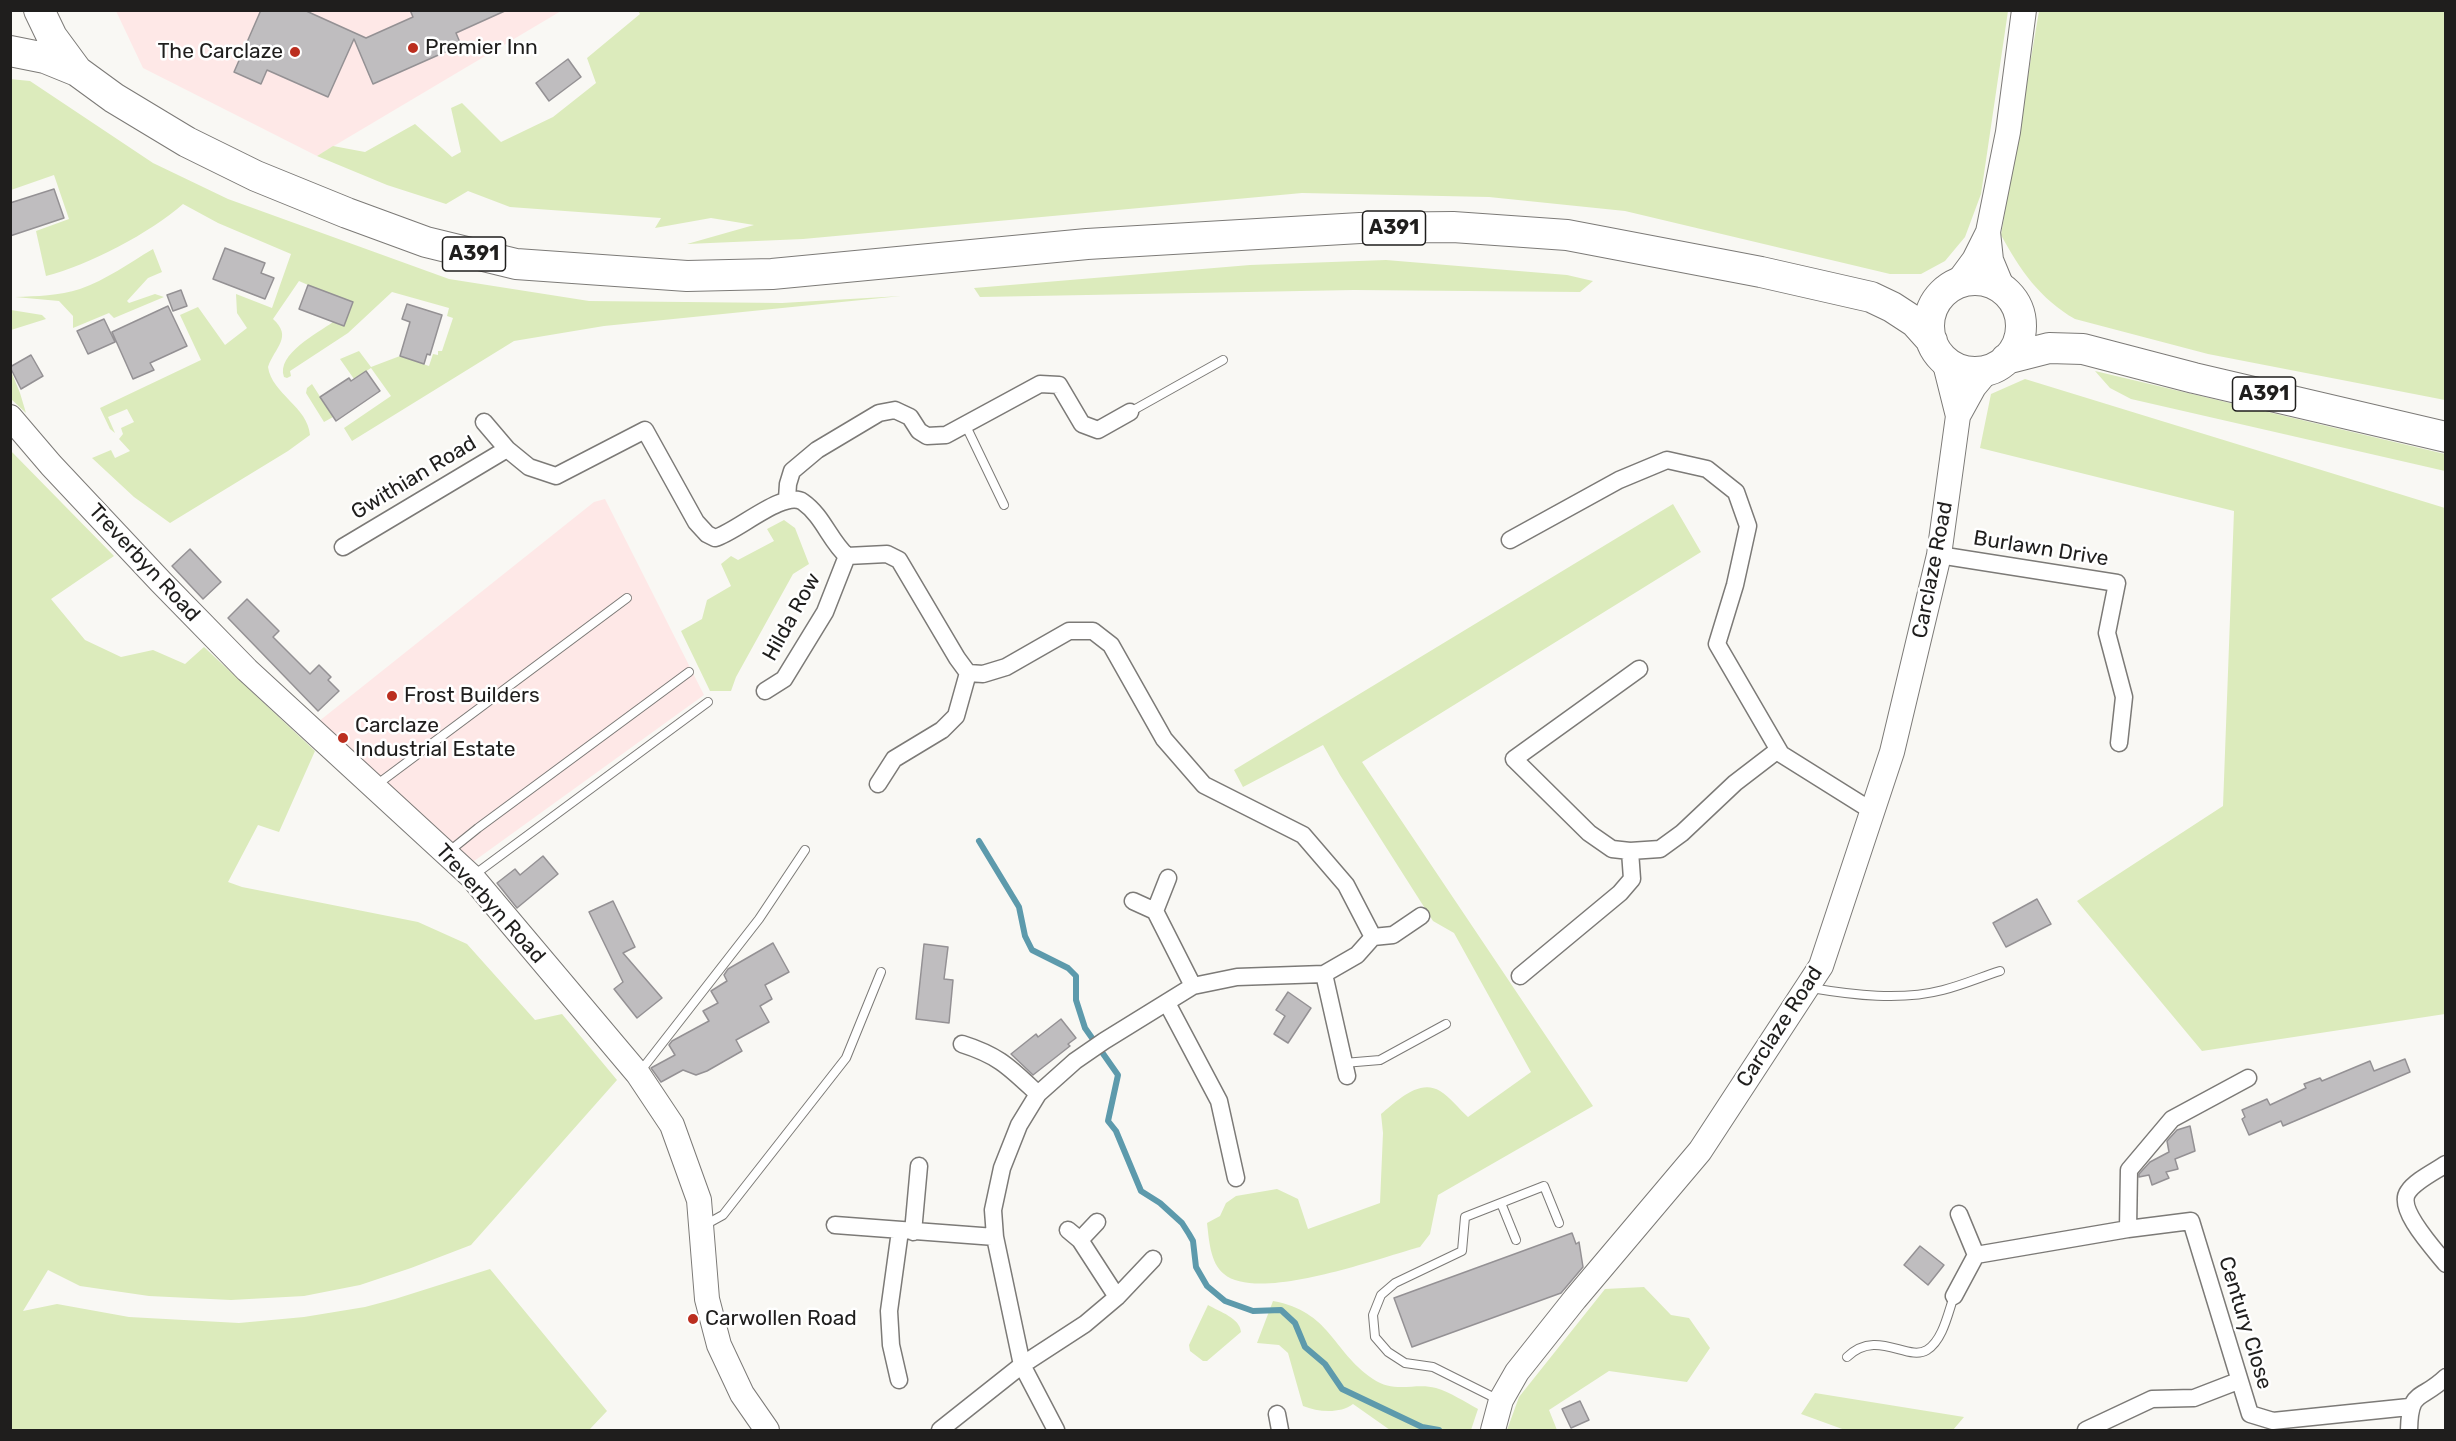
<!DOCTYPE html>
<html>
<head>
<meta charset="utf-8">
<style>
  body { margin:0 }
  #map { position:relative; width:2456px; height:1441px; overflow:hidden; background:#f9f8f4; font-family:Rubik,sans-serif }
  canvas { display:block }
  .frame { position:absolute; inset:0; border:12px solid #1f1e1d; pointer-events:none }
</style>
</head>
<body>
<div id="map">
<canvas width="2456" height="1441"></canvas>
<div class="frame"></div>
</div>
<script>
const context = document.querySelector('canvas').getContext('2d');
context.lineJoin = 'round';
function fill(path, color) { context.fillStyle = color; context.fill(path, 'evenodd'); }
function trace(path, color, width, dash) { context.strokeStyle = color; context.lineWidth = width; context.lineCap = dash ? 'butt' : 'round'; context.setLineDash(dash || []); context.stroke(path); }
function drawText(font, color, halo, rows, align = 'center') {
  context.font = font + ' Rubik,sans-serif'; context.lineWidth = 5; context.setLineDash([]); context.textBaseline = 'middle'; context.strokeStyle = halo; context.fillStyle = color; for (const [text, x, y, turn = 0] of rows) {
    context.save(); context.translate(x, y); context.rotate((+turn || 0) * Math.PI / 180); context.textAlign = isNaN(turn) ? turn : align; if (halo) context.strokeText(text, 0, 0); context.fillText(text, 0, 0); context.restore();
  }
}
fill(new Path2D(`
  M116 11H561L317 156 143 68Z
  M605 499 704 695 470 864 318 722 594 502Z`), '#fee8e7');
fill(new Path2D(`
  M638 11H2008L1981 194 1965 237 1945 261 1921 274H1890L1625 211 1489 197 1302 193 803 239 687 244 754 225 711 218 655 228 661 218 510 207 468 191 446 204 387 185 317 156 333 146 365 152 415 124 452 157 461 152 451 108 462 103 501 142 553 117 596 83 587 58 640 14Z
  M2039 11H2445V400L2208 354 2075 319C2040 299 2020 270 2001 235Z
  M10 79 30 81 153 163 228 199 449 279 589 301 782 303 901 296 604 326 514 341 352 441 344 428 391 396 371 368 354 379 340 359 359 351 371 367 400 356 429 366 433 354 438 355V351H442L453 318 447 316 449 308 392 292 348 333 290 371 291 376 287 378 284 377C276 354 318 333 333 322L308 285 299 281 273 319C293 337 275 347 268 367 272 394 308 407 310 435L288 451 170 523 134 497 92 458 111 450 115 458 130 451 119 439 123 434 121 428 134 422 127 409 108 417 115 433 110 429 100 408 201 360 180 315 198 307 225 345 247 328 237 313 236 294 272 308 291 254 218 223 183 204C150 233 89 265 46 276L36 231 69 219 54 175 11 190Z
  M153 249 162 272 148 278 127 301 129 303 155 294 164 297 114 318 109 313 73 328V316L59 301 15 297C37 296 59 296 80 289 106 280 129 263 153 249Z
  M1386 260 1567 275 1593 281 1580 292 1354 290 980 297 974 288 1250 265Z
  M11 310 42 315 46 319 11 330Z
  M11 371 20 393 26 413 11 399Z
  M2095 371 2445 454V471L2131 399 2110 388Z
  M2025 379 2445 508V1014L2202 1051 2077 901 2223 806 2234 511 1980 448 1991 394Z
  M312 384 333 417 324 422 306 393 307 388Z
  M10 450 114 556 51 599 85 640 121 657 153 650 185 664 204 647 315 751 279 832 258 825 228 882 242 887 418 922 467 944 535 1020 562 1014 617 1080 471 1245 411 1268 360 1285 304 1296 231 1300 149 1296 80 1286 48 1270 23 1311 57 1304 129 1317 239 1323 304 1317 365 1307 395 1299 490 1269 607 1411 589 1430H11Z
  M1673 504 1701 552 1362 762 1593 1106 1438 1195 1430 1234 1420 1247C1379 1258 1258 1303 1224 1274 1210 1263 1209 1239 1207 1223L1220 1216 1226 1203 1236 1196 1277 1189 1298 1199 1308 1229 1380 1203 1383 1133 1381 1114C1396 1102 1419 1078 1440 1091 1450 1097 1459 1109 1468 1117L1531 1072 1454 933 1433 921 1340 775 1323 745 1243 787 1234 770Z
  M784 520 795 528 809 564 793 574 736 677 731 691H710L681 631 702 619 707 600 731 586 721 564 731 556 738 560 774 541 767 529Z
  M1644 1287 1671 1315 1689 1318 1710 1348 1687 1382 1609 1371 1549 1410 1557 1430H1507L1519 1397 1605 1289Z
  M1273 1301C1331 1312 1331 1350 1373 1379 1395 1394 1416 1382 1436 1388 1450 1392 1465 1402 1478 1409L1471 1430H1390L1353 1404C1340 1414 1318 1412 1303 1406L1288 1353 1279 1345 1257 1343Z
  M1208 1305C1220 1312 1240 1318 1241 1332L1207 1361H1203L1190 1351 1189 1345Z
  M1815 1393 1964 1417 1953 1430H1845L1801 1414Z`), '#dcebbc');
trace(new Path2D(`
  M979 841 1019 907 1025 936 1032 950 1068 968 1076 976V1000L1085 1028 1118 1075 1108 1121 1116 1131 1141 1191 1160 1203 1182 1223 1189 1234 1193 1241 1196 1267 1207 1286 1225 1301 1253 1311 1281 1310 1295 1323 1305 1347 1325 1364 1342 1389 1422 1427 1439 1430`), '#5d9aac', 6);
const building = new Path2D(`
  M261 10H304L366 38 413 17 410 10H507L456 33 461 45 373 84 354 39 328 97 267 70 261 84 234 72Z
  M568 59 581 77 549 101 536 83Z
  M54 189 64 218 10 236V203Z
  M225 248 265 263 261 273 274 278 265 299 213 279Z
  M308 285 353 302 344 326 299 309Z
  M181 290 187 306 173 311 167 295Z
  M407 304 442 315 430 355 427 354 424 364 400 356 410 322 402 319Z
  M168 306 187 346 150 363 154 370 133 379 112 332Z
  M104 319 115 342 88 354 77 331Z
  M31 355 43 376 21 389 10 367Z
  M366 371 380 391 336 421 320 397 349 378 351 381Z
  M190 549 221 582 203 599 172 566Z
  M247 599 279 631 273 637 310 674 319 665 331 677 328 680 339 691 318 711 228 618Z
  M543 856 558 874 517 908 497 883 515 869 520 875Z
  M2037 899 2051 924 2006 947 1993 923Z
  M613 901 635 947 623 953 662 998 637 1018 614 989 623 982 589 912Z
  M773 943 789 972 765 985 772 999 760 1006 769 1022 736 1040 742 1051 707 1071 696 1075 683 1070 661 1082 651 1068 675 1055 669 1045 672 1041 709 1021 703 1011 718 1003 711 991 727 981 724 975 728 969Z
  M924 944 948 947 944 979 953 980 949 1023 916 1019Z
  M1288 992 1311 1008 1288 1043 1274 1034 1285 1016 1276 1010Z
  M1061 1019 1076 1038 1068 1044 1070 1046 1033 1075 1011 1054 1036 1034 1038 1037Z
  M2405 1059 2410 1072 2283 1126 2281 1121 2249 1135 2242 1119 2245 1117 2242 1110 2267 1099 2270 1105 2306 1088 2304 1084 2320 1078 2322 1081 2370 1061 2374 1071Z
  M2190 1126 2195 1151 2175 1159 2178 1169 2166 1172 2169 1178 2152 1185 2149 1175 2139 1177V1174L2150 1162 2169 1152 2167 1141 2177 1130Z
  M1572 1233 1576 1244 1579 1242 1583 1267 1561 1293 1412 1347 1394 1298Z
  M1920 1246 1944 1265 1928 1285 1904 1265Z
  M1580 1401 1589 1420 1571 1428 1562 1409Z`);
fill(building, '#bfbdbf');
trace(building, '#949194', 1.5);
const lane = new Path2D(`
  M1130 412 1223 360
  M965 424 1004 505
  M375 786 627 598
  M447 853 478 828 689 672
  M474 875 708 702
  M1811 988C1853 995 1901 1001 1943 990 1963 985 1981 977 2000 971
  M1344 1063 1380 1060 1446 1024
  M639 1073 759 919 805 850
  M1501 1203 1516 1240
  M703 1226 723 1215 846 1058 881 972
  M1847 1357C1877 1328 1907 1362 1927 1350 1943 1340 1948 1313 1954 1296
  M1499 1400 1433 1367 1405 1363 1388 1352 1375 1337 1373 1315 1381 1295 1395 1283 1462 1251 1465 1217 1544 1186 1559 1223`);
const street = new Path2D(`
  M484 422 507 449 529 467 556 476 645 430 696 522 707 534 715 538C737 532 784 489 803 502 823 516 830 541 847 556L887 554 899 560 957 658 968 673 983 674 1006 667 1069 631H1093L1111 645 1164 739 1204 785 1303 835 1346 885 1373 937
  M787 499 788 484 792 471 817 450 879 413 895 410 910 417 919 431 927 436 946 435 1040 384 1059 385 1082 424 1098 430 1130 412
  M1510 540 1619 480 1667 460 1707 469 1736 492 1748 526 1735 585 1717 644 1781 754 1872 811
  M343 547 507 449
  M1939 555 2117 583 2107 633 2124 697 2119 743
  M1639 669 1514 759 1589 833 1612 849 1630 851 1660 849 1682 833 1735 783 1778 750
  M765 691 784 679 825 612 847 556
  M878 784 894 759 942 730 956 716 968 673
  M1133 901 1155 911 1168 878
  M1155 911 1193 986
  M1324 974 1347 1076
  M1520 976 1620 893 1632 879 1630 851
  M1167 1003 1219 1101 1236 1178
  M962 1044C1000 1056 1010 1068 1038 1094
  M2446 1164C2434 1172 2415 1181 2408 1192 2396 1209 2435 1250 2446 1264
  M1959 1214 1976 1255
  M835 1225 995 1237
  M2128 1229 2129 1170 2172 1119 2248 1078
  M1068 1230 1080 1240 1117 1297
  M913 1232 919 1166
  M1080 1240 1097 1222
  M1954 1296 1976 1255 2128 1229 2191 1221 2250 1414 2273 1421 2409 1407
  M899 1380 891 1345 889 1311 900 1231
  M1277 1414 1280 1430
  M940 1430 1022 1365 1085 1324 1117 1297 1153 1259
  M1056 1430 1022 1365 995 1237 993 1210 1002 1168 1019 1125 1038 1094 1075 1061 1104 1041 1193 986 1237 977 1324 974 1357 955 1373 937 1393 935 1421 916
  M2086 1430 2152 1399 2194 1398 2238 1381
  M2409 1430C2410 1388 2420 1402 2446 1377`);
const secondary = new Path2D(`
  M1957 283 1974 260 1988 232
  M2003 289 1991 260 1988 232 2008 132 2024 10
  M1958 416 1974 387 1989 369
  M10 417 51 465 160 581 247 670 472 877 638 1074 672 1125 699 1200 707 1299 719 1345 742 1394 767 1430
  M1493 1430 1501 1400 1517 1372 1575 1299 1700 1151 1821 966 1892 752 1939 555 1958 416 1946 368 1939 354`);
const highway = new Path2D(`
  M39 10 52 37 77 71
  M10 51 45 58 77 71 114 98 187 142 256 176 347 213 426 242 516 264 687 276 772 274 1087 244 1360 228 1453 227 1567 235 1761 272 1871 297 1892 307 1915 322 1932 341
  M1929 326a46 46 0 1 1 92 0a46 46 0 1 1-92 0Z
  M2006 359 2049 348 2083 349 2194 378 2446 437`);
trace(lane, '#7c7a77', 10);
trace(street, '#7c7a77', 19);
trace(secondary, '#7c7a77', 26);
trace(highway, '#7c7a77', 32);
trace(lane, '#fff', 8);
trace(street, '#fff', 16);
trace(secondary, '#fff', 24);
trace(highway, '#fff', 30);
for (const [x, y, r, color] of [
  [413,48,6,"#bb2e1f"],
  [295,52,6,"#bb2e1f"],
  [392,696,6,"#bb2e1f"],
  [343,738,6,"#bb2e1f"],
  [693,1319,6,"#bb2e1f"]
]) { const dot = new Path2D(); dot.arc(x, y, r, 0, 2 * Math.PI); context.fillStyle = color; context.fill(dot); trace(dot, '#fff', 2); }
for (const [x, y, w] of [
  [1394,228,63],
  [474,254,63],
  [2264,394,63]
]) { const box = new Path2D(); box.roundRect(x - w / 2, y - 17, w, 34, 4.5); context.fillStyle = '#fff'; context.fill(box); trace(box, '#1f1e1d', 1.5); }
drawText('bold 20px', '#1f1e1d', null, [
  ["A391",1394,228],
  ["A391",474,254],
  ["A391",2264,394]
]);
drawText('21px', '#1f1e1d', '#fff', [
  ["Premier Inn",425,48],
  ["The Carclaze",283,52,"right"],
  ["Frost Builders",404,696],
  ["Carclaze",355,726],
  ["Industrial Estate",355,750],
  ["Carwollen Road",705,1319]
], 'left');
drawText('21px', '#1f1e1d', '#fff', [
  ["Gwithian Road",414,478,-31],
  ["Burlawn Drive",2041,549,9],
  ["Treverbyn Road",144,563,47],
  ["Carclaze Road",1933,570,-79],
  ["Hilda Row",792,617,-61],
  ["Treverbyn Road",490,904,48],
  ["Carclaze Road",1780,1027,-57],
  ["Century Close",2245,1323,73]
]);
</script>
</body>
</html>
